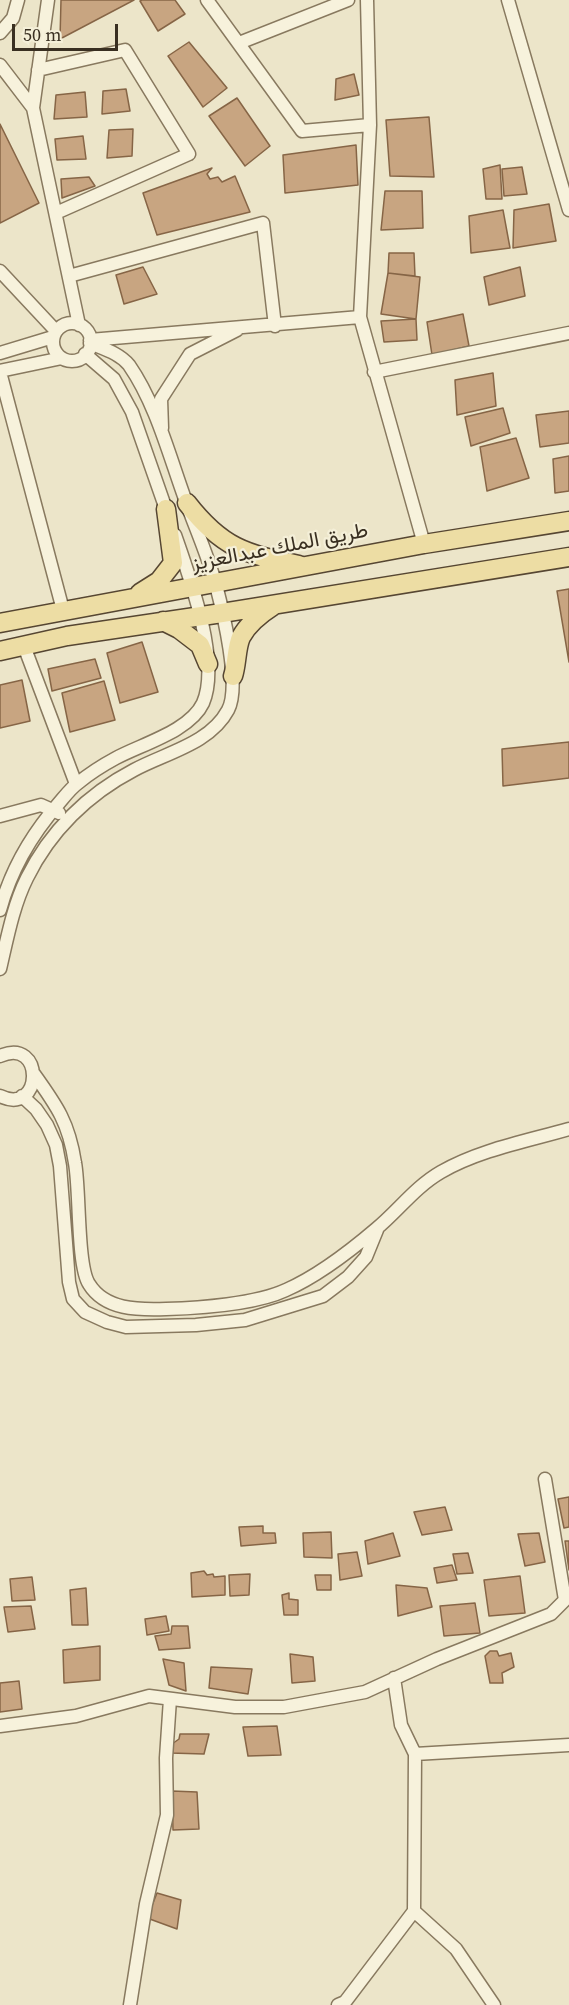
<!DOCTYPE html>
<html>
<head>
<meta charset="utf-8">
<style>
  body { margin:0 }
  #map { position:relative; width:569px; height:2005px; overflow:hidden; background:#ece5c9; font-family:"Source Serif 4",serif }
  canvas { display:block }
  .scale { position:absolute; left:12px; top:24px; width:106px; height:27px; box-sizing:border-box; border:3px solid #392f21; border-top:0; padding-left:8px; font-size:18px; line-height:21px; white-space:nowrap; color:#392f21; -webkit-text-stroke:4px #f4efd8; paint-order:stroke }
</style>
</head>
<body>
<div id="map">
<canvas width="569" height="2005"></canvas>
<div class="scale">50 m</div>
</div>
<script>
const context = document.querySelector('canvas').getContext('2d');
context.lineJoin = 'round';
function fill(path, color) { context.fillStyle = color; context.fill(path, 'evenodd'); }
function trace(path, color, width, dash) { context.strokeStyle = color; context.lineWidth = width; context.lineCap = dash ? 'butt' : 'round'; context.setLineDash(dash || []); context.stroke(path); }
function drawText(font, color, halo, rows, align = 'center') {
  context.font = font + ' "Source Serif 4",Vazirmatn,serif'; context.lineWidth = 4.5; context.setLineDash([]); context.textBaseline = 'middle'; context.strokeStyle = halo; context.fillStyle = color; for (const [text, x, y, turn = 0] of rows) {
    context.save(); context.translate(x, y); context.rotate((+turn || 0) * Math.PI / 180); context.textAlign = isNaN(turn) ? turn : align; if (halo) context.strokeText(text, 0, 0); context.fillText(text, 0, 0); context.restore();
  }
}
const building = new Path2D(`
  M61 0H134L60 39Z
  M142 0H175L185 14 158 31 140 1Z
  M189 42 227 88 203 107 168 56Z
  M354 74 359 95 335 100 336 79Z
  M126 89 130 111 102 114 103 91Z
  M85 92 87 117 54 119 56 95Z
  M237 98 270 146 245 166 209 116Z
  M429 117 434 177 390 176 386 120Z
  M0 124 39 203 0 223Z
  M133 129 132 156 107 158 109 130Z
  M83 136 86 159 57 160 55 139Z
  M356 145 358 185 285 193 283 155Z
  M500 165 502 199H486L483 169Z
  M522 167 527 194 504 196 502 169Z
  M212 168 207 174 210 179 218 177 222 182 235 176 250 212 157 235 143 193Z
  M89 177 95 186 62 198 61 179Z
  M385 191H422L423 228 381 230Z
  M549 204 556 241 513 248 514 210Z
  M503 210 510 248 471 253 469 216Z
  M389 253H414L415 276 388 273Z
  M143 267 157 294 124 304 116 275Z
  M520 267 525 296 489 305 484 277Z
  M388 273 420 277 416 319 381 314Z
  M463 314 469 346 432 355 427 322Z
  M416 319 417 340 384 342 381 321Z
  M493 373 496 406 457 415 455 380Z
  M503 408 510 433 471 446 465 417Z
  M569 411V443L540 447 536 415Z
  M516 438 529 478 487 491 480 447Z
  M569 456V491L555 493 553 459Z
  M569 589V662L557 591Z
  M142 642 158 692 120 703 107 653Z
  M95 659 101 678 52 691 48 669Z
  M22 680 30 721 0 728V685Z
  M104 681 115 720 70 732 62 693Z
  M569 742V778L503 786 502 749Z
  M569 1497V1527L564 1528 558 1499Z
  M445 1507 452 1530 422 1535 414 1512Z
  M263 1526V1533H275L276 1543 241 1546 239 1527Z
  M331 1532 332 1558 304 1557 303 1533Z
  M393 1533 400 1556 368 1564 365 1541Z
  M539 1533 545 1562 525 1566 518 1534Z
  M565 1541H569V1570Z
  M357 1552 362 1576 340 1580 338 1554Z
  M468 1553 473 1573 457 1574 453 1554Z
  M452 1565 457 1580 437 1583 434 1568Z
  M204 1571 207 1575 213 1574 214 1577 225 1576V1595L192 1597 191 1573Z
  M250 1574 249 1595 230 1596 229 1575Z
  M315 1575H331V1590H317Z
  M520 1576 525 1613 489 1616 484 1580Z
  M32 1577 35 1600 12 1601 10 1579Z
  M396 1585 427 1588 432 1607 398 1616Z
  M86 1588 88 1625H72L70 1590Z
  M289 1593V1599L298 1600V1615H284L282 1595Z
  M475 1603 480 1633 444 1636 440 1606Z
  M31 1606 35 1629 8 1632 4 1607Z
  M166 1616 169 1631 147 1635 145 1619Z
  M172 1626H188L190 1648 159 1650 155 1636 171 1634Z
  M100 1646V1680L64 1683 63 1650Z
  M490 1651H497L499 1656 511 1653 514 1667 502 1673 503 1683H490L485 1656Z
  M290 1654 313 1657 315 1681 292 1683Z
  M163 1659 184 1663 186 1691 169 1685Z
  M211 1667 252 1669 248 1694 209 1688Z
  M19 1681 22 1709 0 1712V1683Z
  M277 1726 281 1755 248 1756 243 1727Z
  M180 1734H209L204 1754 170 1753 172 1744 179 1739Z
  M172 1791 197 1792 199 1829 173 1830Z
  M157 1893 181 1900 177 1929 147 1918Z`);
fill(building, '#c8a581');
trace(building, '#866546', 1.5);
const street = new Path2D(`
  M207 0 302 131 370 125
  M367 0 370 125 360 317 424 544
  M508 0 569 210
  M0 33 13 18 18 0
  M239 43 348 0
  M0 65 33 108 79 325
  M38 70 125 50 189 154 56 213
  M33 108 48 0
  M0 271 56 331
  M69 276 263 223 275 326
  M53 342a19 19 0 1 1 38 0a19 19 0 1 1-38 0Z
  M90 340 360 317
  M0 353 53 337
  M85 354 114 379 132 412 168 515
  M0 371 62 358
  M0 372 63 610
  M374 372 569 333
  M162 428 161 399 190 354 237 330
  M24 646 76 784
  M0 816 41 805 59 813
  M0 910C11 869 32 834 59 803 65 796 71 788 78 783 89 774 103 765 116 758 142 744 190 731 203 703 221 662 189 575 175 535
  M0 969C7 939 13 906 27 878 50 831 88 794 134 770 165 753 210 744 228 710 241 686 223 612 216 585 208 556 195 527 185 499 169 455 156 404 129 365 119 353 104 349 90 343
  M0 1056C45 1036 43 1117 0 1096
  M34 1074C57 1106 69 1123 75 1163 80 1189 77 1266 89 1284 105 1310 138 1310 166 1309 199 1308 256 1304 286 1290 318 1276 349 1252 376 1229 398 1211 415 1187 441 1172 479 1150 527 1141 569 1129
  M22 1096 36 1109 47 1125 56 1145 60 1166 69 1282 73 1299 85 1312 107 1322 126 1327 196 1325 245 1320 323 1296 348 1277 366 1257 377 1230
  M394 1678 401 1725 415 1754
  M0 1726 76 1716 149 1696 235 1707H284L365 1692 437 1659 551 1614 565 1600 545 1479
  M414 1911 456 1949 494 2005
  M130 2005 146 1904 167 1815 166 1758 170 1699
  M338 2005 345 2002 414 1911 415 1754 569 1745`);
const primary = new Path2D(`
  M187 503C222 548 245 554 299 565
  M140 593 159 581 173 563 166 509
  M163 621 179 629 200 645 208 664
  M0 623 424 544 569 521
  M0 651 67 636 222 613 569 557
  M233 676C237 664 236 648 241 637 248 624 262 613 273 606`);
trace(street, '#88795f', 15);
trace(primary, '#564632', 21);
trace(street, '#f7f2dc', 12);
trace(primary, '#eddda4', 18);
drawText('21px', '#392f21', '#f4efd8', [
  ["طريق الملك عبدالعزيز",280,548,-11]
]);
</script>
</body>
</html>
